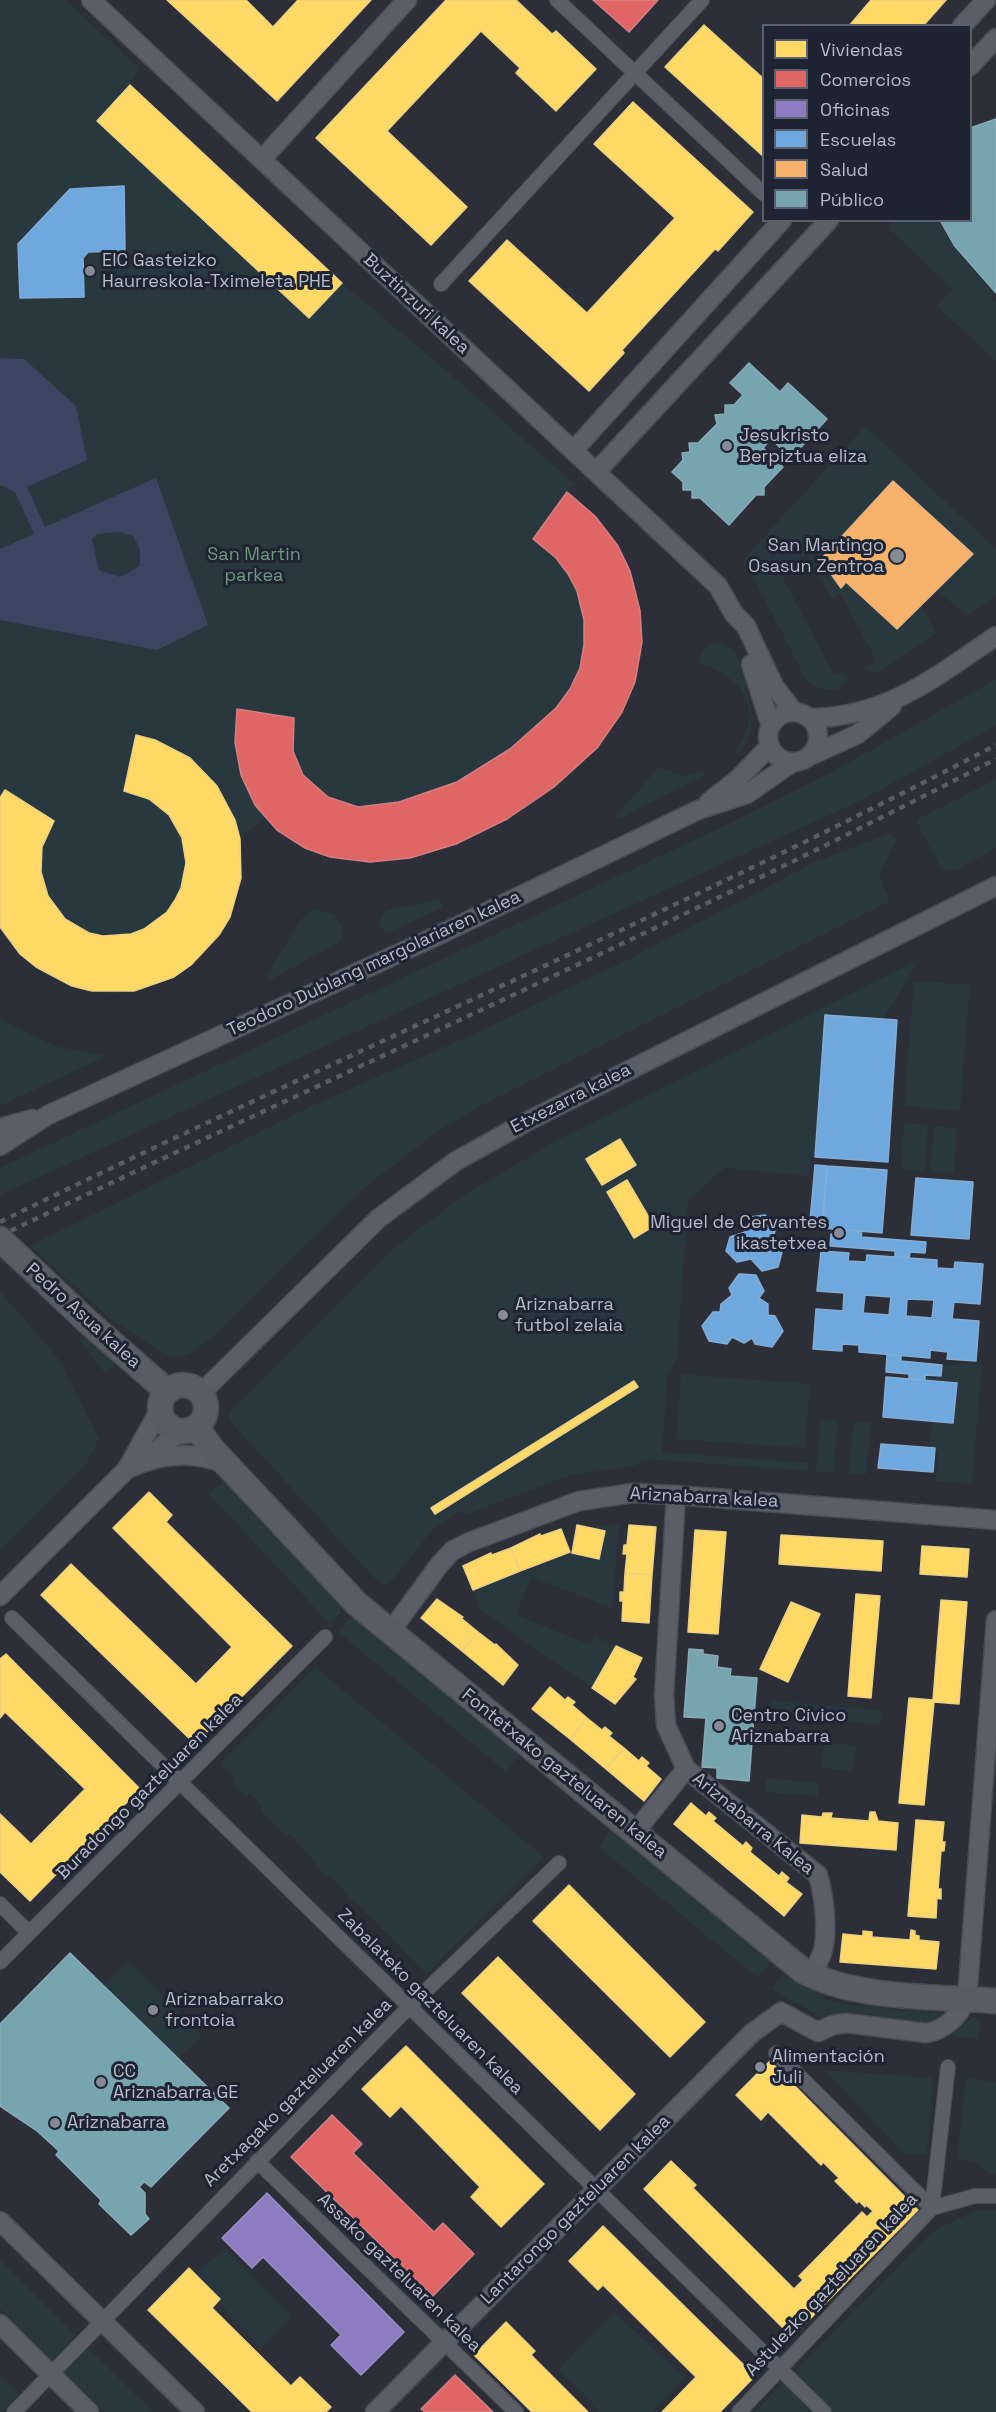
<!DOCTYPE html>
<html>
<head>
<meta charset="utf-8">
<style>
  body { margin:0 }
  #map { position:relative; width:996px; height:2412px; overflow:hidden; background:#2c2f38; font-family:"Space Grotesk",sans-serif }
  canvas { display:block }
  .legend { position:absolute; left:762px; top:24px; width:210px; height:198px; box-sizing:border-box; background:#1f2433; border:2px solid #5b606f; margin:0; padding:8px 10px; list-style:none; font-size:18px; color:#b6bac9 }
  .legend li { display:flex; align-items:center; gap:12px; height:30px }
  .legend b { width:30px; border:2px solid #5b606f }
</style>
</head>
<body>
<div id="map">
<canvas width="996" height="2412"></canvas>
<ul class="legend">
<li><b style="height:16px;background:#ffd966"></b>Viviendas</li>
<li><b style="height:16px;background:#e06666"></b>Comercios</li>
<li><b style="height:16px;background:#8e7cc3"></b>Oficinas</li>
<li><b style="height:16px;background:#6fa8dc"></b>Escuelas</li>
<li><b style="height:16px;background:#f6b26b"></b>Salud</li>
<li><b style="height:16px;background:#76a5af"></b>Público</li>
</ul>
</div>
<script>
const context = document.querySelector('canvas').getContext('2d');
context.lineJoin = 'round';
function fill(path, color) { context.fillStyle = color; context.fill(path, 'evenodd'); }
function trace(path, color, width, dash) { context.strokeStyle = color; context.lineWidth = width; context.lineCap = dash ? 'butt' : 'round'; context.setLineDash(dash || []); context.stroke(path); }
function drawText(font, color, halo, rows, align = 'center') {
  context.font = font + ' "Space Grotesk",sans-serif'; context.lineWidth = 6; context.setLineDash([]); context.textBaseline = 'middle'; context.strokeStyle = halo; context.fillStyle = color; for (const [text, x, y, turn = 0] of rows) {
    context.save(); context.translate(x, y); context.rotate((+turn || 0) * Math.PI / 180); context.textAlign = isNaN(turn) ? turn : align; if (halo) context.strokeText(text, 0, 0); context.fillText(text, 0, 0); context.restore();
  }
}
fill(new Path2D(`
  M0 0H66L139 68 130 85 97 121 309 318 342 283 447 371 574 484 567 492C602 517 629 552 638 595 662 711 566 797 468 839 422 858 371 871 322 855 299 848 283 833 265 818L240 839C254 985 77 1053 0 927Z
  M893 221H940L954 245 996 293 991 298 996 303V361L937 306 952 289 887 227Z
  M865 426 996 549V595L967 616 936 590 973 554 892 481 821 559 834 570 831 574 840 588 846 582 896 629 921 605 936 633 877 673 868 672 865 668 876 660 840 593 832 600 807 555 779 570 834 675 842 671 848 679 837 690 821 689 807 682 744 559Z
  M720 643 736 651C745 687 766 725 737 756L735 753C765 712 745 677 700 664 699 649 706 644 720 643Z
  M996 679V726L864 799 0 1195V1168L724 826 834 771Z
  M659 767 683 776 704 771 705 775 618 819 615 816Z
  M996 779V848L956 870 942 871 916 820Z
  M891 833 896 841 879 875 890 901 488 1102 438 1131 362 1190 208 1341 188 1355 175 1357 163 1353 109 1318 30 1246 309 1107 476 1033 627 960 813 863Z
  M440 899 443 907 388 933 379 927 381 915 387 910Z
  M315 909 334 914 343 927 342 938 336 944 270 980 267 975 301 919Z
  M919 960 883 1019 825 1016 815 1157H811L809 1176 724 1168 688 1201 677 1359 668 1373 662 1452 809 1463 808 1471 644 1459 634 1466 571 1475 465 1515 462 1510 433 1529 390 1583 385 1585 374 1578 228 1419 230 1411 395 1247 461 1197 557 1140Z
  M914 981 970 985 960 1111 904 1106Z
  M0 1019 55 1046 106 1056 0 1106Z
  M904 1123 928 1125 925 1171 901 1169Z
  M934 1126 957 1128 954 1173 930 1171Z
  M0 1291 58 1358 99 1439 86 1464 0 1551Z
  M86 1337 114 1363 106 1375 80 1341Z
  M982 1364 972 1484 936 1481 938 1453 935 1452V1448H929L932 1421 953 1423 957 1383 925 1380V1375L941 1376 942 1365Z
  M681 1374 810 1384 805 1448 676 1439Z
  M821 1420 838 1421 833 1473 816 1471Z
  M853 1422 871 1423 866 1475 849 1474Z
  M226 1479 341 1603V1612L330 1624 209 1494Z
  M619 1524 612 1608 531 1577 516 1615 591 1645 595 1636 616 1646 592 1688 480 1610 473 1590 570 1552 599 1559 605 1531 595 1529 596 1526Z
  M349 1619H358L521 1753 506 1772 338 1632Z
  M315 1667 544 1857 426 1974 358 1904 356 1905 330 1875 327 1877 290 1834 287 1836 260 1810 263 1807 250 1793 245 1796 232 1783 235 1778 220 1763Z
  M771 1701 882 1710 881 1725 770 1715Z
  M824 1742 856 1746 853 1771 821 1768Z
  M766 1778 820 1783 818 1796 764 1792Z
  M612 1828 773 1960 758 1978 599 1847Z
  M128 1961 202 2035 178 2059 103 1986Z
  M786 1971 826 1999 841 2004 945 2014 919 2026 827 2020 771 1989Z
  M972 2017 981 2018 979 2039 951 2036Z
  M824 2070 933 2078 927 2155 905 2154Z
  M966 2078 996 2082V2175L990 2174 975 2162 957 2158Z
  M977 2210H996V2412H754L932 2232Z
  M224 2249 292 2317 261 2348 226 2311 198 2272Z
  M0 2260 153 2412H104L0 2309Z
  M614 2312 685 2378 652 2412H599L558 2370Z
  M0 2375 20 2394 2 2412H0Z`), '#29373e');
fill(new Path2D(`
  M0 358 24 359 76 406 87 460 27 487 45 527 156 478 208 625 157 650 0 620V549L34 534 15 492 0 485ZM119 532 133 536 140 549V566L120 577 99 570 92 539 97 534Z`), '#3b4561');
const homes = new Path2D(`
  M167 0H246L273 27 298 0H371L277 101Z
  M446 0H516L552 34 556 31 596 69 556 111 516 73 520 68 481 31 387 131 467 207 431 245 316 138Z
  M946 0 923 26H849L871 0Z
  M704 25 764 79V157L665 67Z
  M130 85 342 283 309 318 97 121Z
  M633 102 753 212 718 251 715 249 622 350 624 353 589 391 469 281 507 240 587 313 675 218 594 144Z
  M136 735 155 740 190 758 217 786 235 820 240 839 241 878 230 917 219 935 191 965 174 977 134 991H92L72 986 36 967 20 954 0 927V798L5 790 54 821 42 847 41 872 48 896 65 919 89 933 103 936 131 934 144 929 167 912 175 900 181 888 186 863 182 838 169 815 149 799 124 791Z
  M620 1139 636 1165 602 1185 586 1159Z
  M627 1180 654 1226 634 1238 607 1192Z
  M634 1381 638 1387 435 1514 431 1508Z
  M149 1492 172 1515 166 1522 292 1646 195 1744 41 1595 71 1564 196 1684 232 1647 113 1528Z
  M577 1525 605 1531 599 1559 572 1553Z
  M629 1525 656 1527 652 1575 625 1573 627 1554H623L624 1545H627Z
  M561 1529 570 1552 520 1571 511 1548 540 1534 541 1536Z
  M695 1530 726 1532 718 1634 688 1632Z
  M781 1535 883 1541 881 1571 779 1564Z
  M922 1546 969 1549 967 1577 920 1574Z
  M511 1548 520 1571 473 1590 463 1566 491 1553 492 1555Z
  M625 1573 652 1575 649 1623 622 1621 623 1601H620V1592H624Z
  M856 1594 880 1596 871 1698 848 1696Z
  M437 1599 463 1617 461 1618 478 1632 462 1651 421 1618Z
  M941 1600 967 1602 959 1704 934 1702 924 1805 899 1803 909 1698 933 1700Z
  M791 1602 820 1614 788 1682 760 1669Z
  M478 1632 495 1645 496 1644 518 1665 503 1685 462 1651Z
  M616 1646 642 1658 633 1677 636 1679 615 1704 592 1688Z
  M6 1654 140 1789 30 1901 0 1872V1814L31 1844 85 1789 5 1712 0 1718V1659Z
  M550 1687 565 1700 568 1697 575 1702 572 1705 587 1718 570 1739 532 1709Z
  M587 1718 602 1730 605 1727 612 1733 609 1736 624 1748 606 1769 570 1739Z
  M624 1748 639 1761 642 1757 649 1763 646 1766 661 1779 644 1801 606 1769Z
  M691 1803 706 1816 709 1812 716 1818 713 1821 743 1846 746 1842 752 1848 750 1852 779 1876 782 1872 789 1878 786 1882 802 1894 784 1916 674 1824Z
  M870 1812H875L878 1821 898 1823 896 1850 800 1843 802 1815 822 1817 823 1813H832L831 1818 869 1821Z
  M916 1820 944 1822 942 1842H945L944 1851H941L938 1889H941V1899L937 1898 936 1918 908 1916Z
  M569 1885 705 2022 670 2057 533 1921Z
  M911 1930 915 1931V1935L919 1936V1940L939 1942 936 1969 840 1962 843 1934 863 1936V1931L872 1932V1937L910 1940Z
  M498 1957 635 2094 600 2130 462 1993Z
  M406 2046 544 2184 501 2227 471 2197 480 2187 401 2106 390 2117 362 2089Z
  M770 2061 918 2210 792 2337 644 2189 671 2161 696 2185 693 2188 794 2289 803 2280 799 2276 862 2212 867 2217 873 2211 866 2205 865 2207 859 2201 857 2203 835 2181 839 2178 823 2162 821 2165 768 2112 761 2120 736 2095Z
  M603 2226 755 2376 720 2412H662L696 2377 603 2285 598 2290 569 2261Z
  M189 2268 220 2299 212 2308 291 2386 300 2377 331 2407 326 2412H252L148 2310Z
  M506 2322 535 2351 531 2355 588 2412H532L474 2355Z`);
fill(homes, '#ffd966');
trace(homes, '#e9d084', 1.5);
const shops = new Path2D(`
  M593 0H658L629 32Z
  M567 492 595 516 618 546 630 571 640 611 642 642 635 682 622 712 597 748 554 787 507 819 456 844 410 858 370 862 330 857 305 848 277 830 255 805 241 775 235 742 237 709 294 718 293 751 303 775 328 797 358 807 399 802 457 782 510 749 556 708 570 689 580 668 584 645V620L577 591 568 574 556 558 533 539Z
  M332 2115 362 2144 353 2153 434 2232 443 2223 474 2254 433 2296 291 2157Z
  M455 2375 493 2412H425L421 2409Z`);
fill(shops, '#e06666');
trace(shops, '#d37f84', 1.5);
const offices = new Path2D(`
  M267 2193 404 2332 361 2375 331 2345 341 2335 263 2257 252 2268 222 2238Z`);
fill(offices, '#8e7cc3');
trace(offices, '#9a8fc5', 1.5);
const schools = new Path2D(`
  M124 186 125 251 88 252 83 258 84 297 20 298 18 244 70 189Z
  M825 1015 897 1020 888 1162 815 1157Z
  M815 1165 827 1166 823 1222 810 1221Z
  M827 1166 887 1170 882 1233 822 1228Z
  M916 1178 973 1182 969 1239 911 1235Z
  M765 1215 777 1226 771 1242 782 1252 778 1267 762 1271 751 1259 737 1262 726 1251 730 1237 745 1232 750 1217Z
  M846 1230 862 1231 861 1237 926 1242 925 1253 910 1252 909 1258 895 1257V1251L830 1246 831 1234 845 1235Z
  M821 1251 849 1253 848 1261 866 1262 867 1255 937 1260V1268L954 1269 955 1262 983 1264 980 1304 954 1302 952 1319 979 1321 976 1361 947 1359 948 1352 930 1350V1358L859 1352V1345L842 1344V1351L813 1349 816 1309 843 1311 844 1293 817 1291ZM865 1295 891 1297 889 1315 863 1313ZM907 1299 934 1300 932 1318 906 1316Z
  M739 1274 756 1275 764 1291 759 1298 768 1304V1315L775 1316 783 1331 772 1347 755 1344 752 1338 744 1343 732 1337 727 1344 709 1341 702 1326 713 1312H720L721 1304 732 1295 729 1288Z
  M887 1355 901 1356V1361L942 1365 941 1376 925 1375V1380L909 1379V1374L886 1372Z
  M886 1377 957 1383 953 1423 883 1417Z
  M881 1444 935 1448 933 1472 878 1468Z`);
fill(schools, '#6fa8dc');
trace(schools, '#84add6', 1.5);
const health = new Path2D(`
  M893 481 973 554 897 629 846 582 841 588 831 574 834 570 821 559Z`);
fill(health, '#f6b26b');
trace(health, '#e3b487', 1.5);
const public = new Path2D(`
  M996 119V293L954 245 940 220H970V128Z
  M749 363 780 392 788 383 827 419 791 458 771 439 763 448 783 467 764 487V495H756L729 525 700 498H692V490H683V482L672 472 683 460 682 453 690 452 689 443H698L717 424 715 415 725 414V405H734L743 395 730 383Z
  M689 1649 703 1650V1654L718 1656 717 1667 731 1669 730 1676 757 1678 749 1781 717 1778V1768L702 1767 706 1718 684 1717Z
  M70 1953 229 2108 151 2187 144 2182 139 2187 145 2193V2214L149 2219 131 2235 99 2204 101 2200 56 2155 59 2151 37 2131 0 2106V2024Z`);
fill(public, '#76a5af');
trace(public, '#89abb7', 1.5);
const pedestrian = new Path2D(`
  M557 0 764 194
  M441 284 702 0
  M12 1618 824 2412
  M0 1904 29 1933
  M0 1962 325 1637
  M776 2053 932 2208 975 2196H996
  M257 2161 516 2412
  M14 2412 410 2006 559 1863
  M739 2412 932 2208 948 2067`);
const minor = new Path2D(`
  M91 0 718 586 734 614 746 626 774 686 794 712
  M962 26 986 0
  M970 66 996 38
  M262 159 407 0
  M573 451 782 220
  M596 472 829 220
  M751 664 771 726
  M768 737a25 25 0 1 1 50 0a25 25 0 1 1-50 0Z
  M810 718C885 718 936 677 996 636
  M812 755 858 734 892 706
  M709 802 738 779 770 746
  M0 1128 32 1119
  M0 1146 48 1115 443 933 698 810 747 794 793 762
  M201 1393 379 1218 456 1161 528 1121 996 886
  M146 1459 181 1431
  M127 1469C159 1454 192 1450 225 1464
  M676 1495 664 1695 666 1725 686 1769 818 1875C824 1896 828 1928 823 1950 821 1958 815 1967 812 1976
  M0 1596 127 1469 160 1409
  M390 1632 440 1564 452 1551 467 1543 579 1501 633 1493 676 1495 996 1520
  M635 1832 686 1769
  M0 2221 195 2412
  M0 2324 89 2412
  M375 2412 752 2033 781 2012 818 2032 833 2025 846 2023 926 2033C945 2030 959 2016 967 1999L996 1620`);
const secondary = new Path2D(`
  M0 1239 88 1322 167 1391
  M160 1408a23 23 0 1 1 46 0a23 23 0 1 1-46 0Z
  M196 1427 213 1450 357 1604 802 1970C854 2000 937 1996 996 2001`);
trace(pedestrian, '#4a4c53', 16);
trace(minor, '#4a4c53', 21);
trace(secondary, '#4a4c55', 27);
trace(pedestrian, '#5b5e67', 14);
trace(minor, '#5b5e67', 18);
trace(secondary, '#5a5c64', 24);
trace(new Path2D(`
  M0 1222C330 1060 670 916 996 745
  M0 1236C332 1076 669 929 996 759`), '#5a5c64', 4.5, [6, 6]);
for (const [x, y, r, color] of [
  [90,271,6,"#868996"],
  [727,446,6,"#868996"],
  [897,556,8,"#868996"],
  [839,1233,6,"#868996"],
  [503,1315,6,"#868996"],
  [719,1726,6,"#868996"],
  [153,2010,6,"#868996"],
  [760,2067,6,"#868996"],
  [101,2082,6,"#868996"],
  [55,2123,6,"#868996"]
]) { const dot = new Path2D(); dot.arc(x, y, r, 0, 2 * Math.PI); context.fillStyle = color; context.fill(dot); trace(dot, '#1f2433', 2); }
drawText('18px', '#b6bac9', '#1f2433', [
  ["EIC Gasteizko",102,261],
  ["Haurreskola-Tximeleta PHE",102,282],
  ["Jesukristo",739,436],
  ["Berpiztua eliza",739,457],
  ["San Martingo",884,546,"right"],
  ["Osasun Zentroa",884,567,"right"],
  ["Miguel de Cervantes",827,1223,"right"],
  ["ikastetxea",827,1244,"right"],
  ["Ariznabarra",515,1305],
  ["futbol zelaia",515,1326],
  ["Centro Cívico",731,1716],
  ["Ariznabarra",731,1737],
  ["Ariznabarrako",165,2000],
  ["frontoia",165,2021],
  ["Alimentación",772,2057],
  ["Juli",772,2078],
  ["CC",113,2072],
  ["Ariznabarra GE",113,2093],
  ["Ariznabarra",67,2123]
], 'left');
drawText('18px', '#b6bac9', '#1f2433', [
  ["Buztinzuri kalea",416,304,43],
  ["Teodoro Dublang margolariaren kalea",374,964,-25],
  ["Etxezarra kalea",571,1099,-27],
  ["Pedro Asua kalea",83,1316,42],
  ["Ariznabarra kalea",704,1498,3],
  ["Fontetxako gazteluaren kalea",564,1774,39],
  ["Buradongo gazteluaren kalea",150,1787,-45],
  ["Ariznabarra Kalea",753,1824,39],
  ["Zabalateko gazteluaren kalea",430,2002,45],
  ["Aretxagako gazteluaren kalea",298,2093,-45],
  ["Lantarongo gazteluaren kalea",576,2210,-45],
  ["Assako gazteluaren kalea",399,2273,44],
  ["Astulezko gazteluaren kalea",832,2285,-47]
]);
drawText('18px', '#6f987f', '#1f2433', [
  ["San Martin",254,555],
  ["parkea",254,576]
]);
</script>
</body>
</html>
